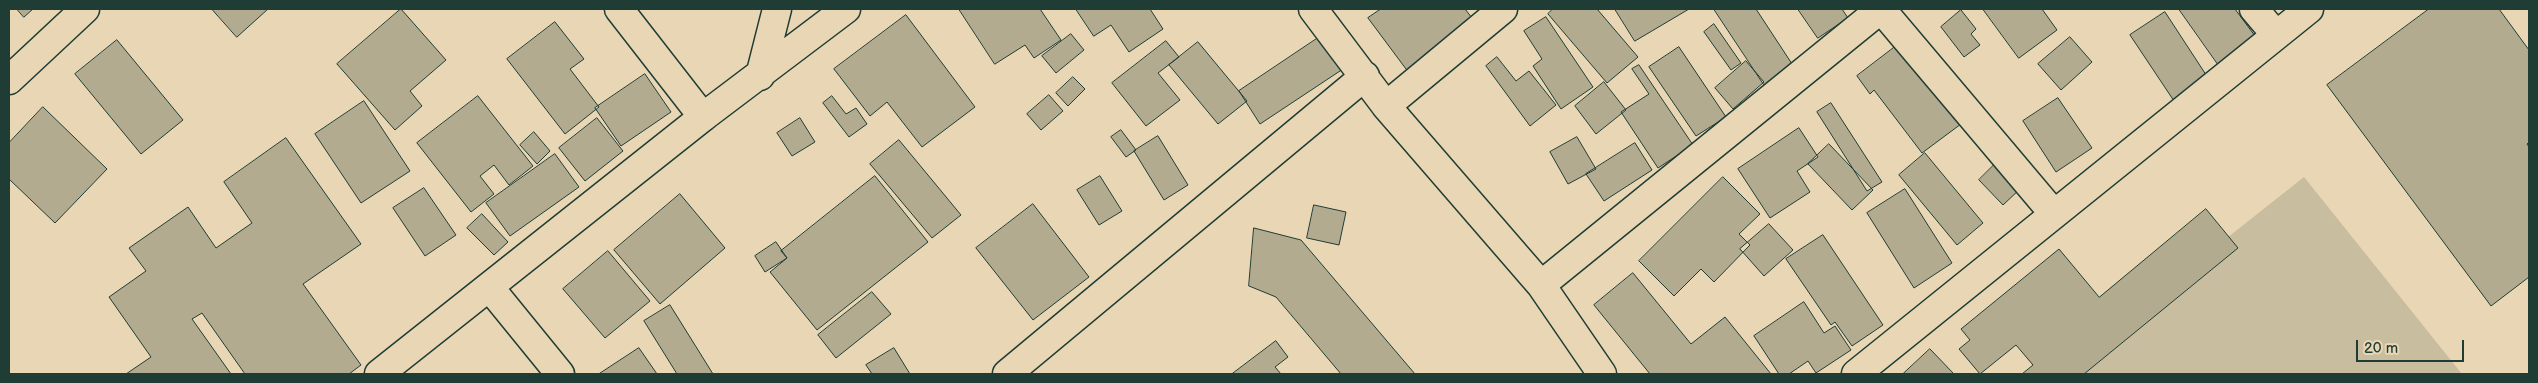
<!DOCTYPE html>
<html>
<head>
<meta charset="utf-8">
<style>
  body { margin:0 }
  #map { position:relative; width:2538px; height:383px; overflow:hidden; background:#e9d6b4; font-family:"Balsamiq Sans",sans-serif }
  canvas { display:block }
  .frame { position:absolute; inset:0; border:10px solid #1f3d34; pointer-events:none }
  .scale { position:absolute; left:2356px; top:340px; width:108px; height:22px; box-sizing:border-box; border:2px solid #1f3d34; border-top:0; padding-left:6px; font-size:15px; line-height:18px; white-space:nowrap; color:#1f3d34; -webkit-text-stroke:4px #e9d6b4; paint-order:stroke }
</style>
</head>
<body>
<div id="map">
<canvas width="2538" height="383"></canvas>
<div class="frame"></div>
<div class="scale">20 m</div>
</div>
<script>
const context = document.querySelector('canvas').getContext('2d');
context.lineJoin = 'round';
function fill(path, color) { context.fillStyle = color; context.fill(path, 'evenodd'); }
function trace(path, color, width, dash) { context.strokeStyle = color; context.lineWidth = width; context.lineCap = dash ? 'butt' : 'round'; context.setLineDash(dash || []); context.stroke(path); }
fill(new Path2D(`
  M2304 177 2462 374H2055Z`), '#c8bd9f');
const building = new Path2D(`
  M17 9H33L24 17Z
  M212 9H268L237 37Z
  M401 9 446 60 410 91 422 106 395 130 337 64Z
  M959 9H1040L1061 40 1034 58 1025 45 995 64Z
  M1076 9H1150L1163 29 1129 52 1111 25 1094 36Z
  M1381 9H1465L1476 23 1409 73 1368 18Z
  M1553 9H1597L1638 57 1607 83 1548 14Z
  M1615 9H1689L1635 41Z
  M1714 9H1756L1796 70 1767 89Z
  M1798 9H1842L1848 18 1818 38Z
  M1983 9H2042L2057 30 2019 58Z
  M2179 9H2235L2258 40 2220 67Z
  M2429 9H2499L2529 50V142L2527 144 2529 147V277L2491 306 2327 85Z
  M1961 10 1976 29 1971 34 1980 45 1964 57 1941 27Z
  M2165 12 2214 87 2180 110 2130 35Z
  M906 15 975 107 922 147 887 102 870 116 834 69Z
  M1546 17 1593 87 1561 109 1533 66 1542 59 1524 31Z
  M555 22 584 59 570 69 599 107 565 134 507 59Z
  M1714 24 1741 63 1731 70 1704 32Z
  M1071 34 1084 50 1056 73 1042 56Z
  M1321 36 1343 69 1260 124 1239 91Z
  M2070 37 2092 62 2061 90 2038 64Z
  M117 40 183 120 141 154 75 74Z
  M1904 40 1965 121 1922 153 1874 90 1870 94 1857 76Z
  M1166 41 1179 57 1158 73 1180 100 1146 126 1112 83Z
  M1198 42 1247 101 1218 124 1169 65Z
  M1679 47 1726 117 1696 136 1649 67Z
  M1497 57 1516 81 1529 71 1556 105 1530 126 1486 66Z
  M1746 61 1764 82 1733 109 1715 88Z
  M1639 65 1693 145 1658 168 1621 112 1649 94 1632 69Z
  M645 74 671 112 621 146 595 108Z
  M1073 77 1085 89 1068 106 1056 93Z
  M1604 82 1626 110 1596 134 1575 106Z
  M1049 95 1063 111 1041 130 1027 114Z
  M478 96 533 166 509 185 494 165 480 176 494 194 471 212 417 143Z
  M832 96 846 114 856 108 867 124 849 137 823 103Z
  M2058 98 2092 148 2056 172 2023 121Z
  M364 101 410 171 361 203 315 134Z
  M1831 103 1882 182 1867 191 1817 112Z
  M43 107 107 169 55 223 9 179V143Z
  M597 118 623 151 585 181 559 148Z
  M800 118 815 142 792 156 777 133Z
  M1799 128 1818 157 1797 171 1810 192 1770 218 1738 169Z
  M1121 130 1136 150 1126 157 1111 137Z
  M534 132 550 151 537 164 520 145Z
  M1158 136 1188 185 1164 200 1134 151Z
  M1577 137 1596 169 1568 184 1550 152Z
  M286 138 361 244 303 284 361 365 349 374H245L202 313 192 319 231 374H126L151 357 109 297 146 271 129 248 188 207 216 248 252 223 224 182Z
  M899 140 961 215 932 238 870 164Z
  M1635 143 1652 170 1604 201 1586 174Z
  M1829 144 1873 190 1852 210 1808 164Z
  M1925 153 1983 223 1957 245 1899 175Z
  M555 154 579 187 510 236 486 203Z
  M1996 163 2020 189 2003 205 1979 180Z
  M875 176 928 242 817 330 770 272 787 258 781 251Z
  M1100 176 1122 211 1099 225 1077 190Z
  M1723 177 1760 214 1739 234 1750 245 1714 282 1701 269 1674 296 1639 261Z
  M424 188 456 235 425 256 393 208Z
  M1905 189 1952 263 1914 288 1867 213Z
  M680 194 725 248 660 304 614 250Z
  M1033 204 1089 277 1033 320 976 248Z
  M1314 205 1346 212 1339 245 1307 238Z
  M2206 209 2238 248 2084 374H2022L2033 365 2016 345 1980 374 1959 349 1970 340 1961 329 2059 249 2099 297Z
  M482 214 508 242 494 255 467 228Z
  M1769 224 1793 250 1764 276 1740 249Z
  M1254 228 1301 240 1415 374H1341L1276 297 1249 286Z
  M1823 235 1883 325 1852 346 1835 322 1831 325 1786 259Z
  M776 242 787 258 765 272 755 256Z
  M608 251 650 301 605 338 563 289Z
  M1633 273 1691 344 1725 317 1771 374H1650L1594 305Z
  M872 292 891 314 836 358 818 335Z
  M1804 302 1824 333 1835 326 1851 350 1816 373 1808 361 1789 374H1779L1754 336Z
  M670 305 713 374H677L644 321Z
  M1276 341 1288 357 1275 367 1281 374H1232Z
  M639 348 657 374H599Z
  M894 348 910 374H872L866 365Z
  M1930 349 1954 374H1903Z`);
fill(building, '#b2ab90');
trace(building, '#1f3d34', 1);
const minor = new Path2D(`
  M619 9 703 117
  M1313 9 1386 106 1541 285 1602 374
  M1881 9 2054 214
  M2254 9 2276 35
  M9 80 85 9
  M1386 106 1503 9
  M1541 285 1881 9
  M490 288 560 374
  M1007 374 1365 76
  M1856 374 2309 9`);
const secondary = new Path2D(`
  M760 76 777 9
  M379 374 703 117 846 9`);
trace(minor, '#1f3d34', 31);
trace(secondary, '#1f3d34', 31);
trace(minor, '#e9d6b4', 28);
trace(secondary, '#e9d6b4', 28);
</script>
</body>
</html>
